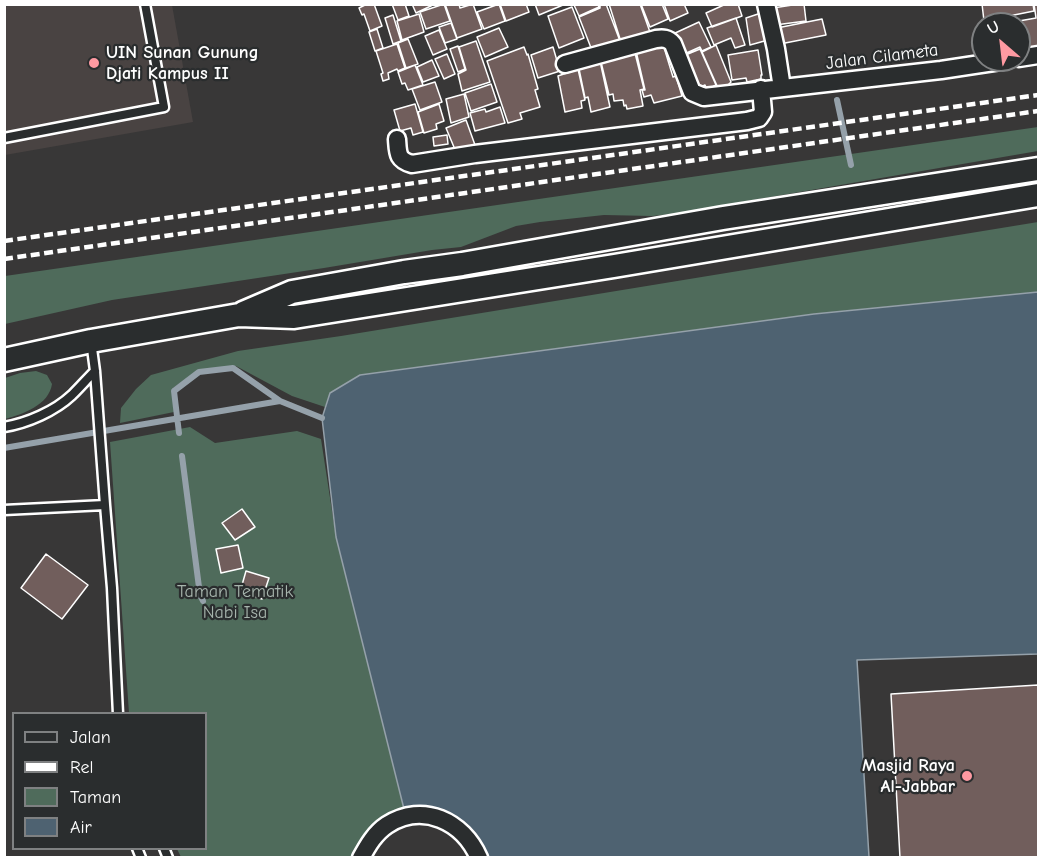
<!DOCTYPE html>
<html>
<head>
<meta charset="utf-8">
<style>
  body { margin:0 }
  #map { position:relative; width:1043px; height:862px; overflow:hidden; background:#383737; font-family:"Comic Neue",sans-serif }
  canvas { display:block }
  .frame { position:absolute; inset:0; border:6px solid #fff; pointer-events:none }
  .legend { position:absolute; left:12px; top:712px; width:195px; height:138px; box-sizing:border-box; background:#2a2d2e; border:2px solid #7f8182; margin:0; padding:8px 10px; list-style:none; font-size:18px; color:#fff }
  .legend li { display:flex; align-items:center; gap:12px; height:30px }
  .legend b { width:30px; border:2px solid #7f8182 }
  .north { position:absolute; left:971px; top:12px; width:60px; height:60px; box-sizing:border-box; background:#2a2d2e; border:2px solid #7f8182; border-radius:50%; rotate:332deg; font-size:16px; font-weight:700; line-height:24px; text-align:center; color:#fff }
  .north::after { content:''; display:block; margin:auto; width:21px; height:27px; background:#ff9aa2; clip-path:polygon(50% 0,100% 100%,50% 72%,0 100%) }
</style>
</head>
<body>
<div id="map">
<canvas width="1043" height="862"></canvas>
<div class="frame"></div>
<ul class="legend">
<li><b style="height:8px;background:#2a2d2e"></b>Jalan</li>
<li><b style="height:8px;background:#fff"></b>Rel</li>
<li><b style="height:16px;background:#4f6b5b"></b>Taman</li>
<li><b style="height:16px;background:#4e6271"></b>Air</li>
</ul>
<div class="north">U</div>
</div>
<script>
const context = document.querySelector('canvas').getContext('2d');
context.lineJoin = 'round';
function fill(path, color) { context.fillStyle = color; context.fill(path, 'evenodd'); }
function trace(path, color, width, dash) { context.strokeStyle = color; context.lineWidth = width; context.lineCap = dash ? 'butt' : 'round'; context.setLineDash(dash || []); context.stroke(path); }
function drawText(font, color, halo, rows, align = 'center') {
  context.font = font + ' "Comic Neue",sans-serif'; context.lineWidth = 4.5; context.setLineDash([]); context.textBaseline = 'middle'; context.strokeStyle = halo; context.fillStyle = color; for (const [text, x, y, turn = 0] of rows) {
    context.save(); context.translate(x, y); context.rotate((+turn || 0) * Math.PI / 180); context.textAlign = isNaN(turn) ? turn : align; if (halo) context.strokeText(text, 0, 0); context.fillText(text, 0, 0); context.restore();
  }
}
fill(new Path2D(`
  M5 5H172L193 122 5 155Z`), '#494342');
fill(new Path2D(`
  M1038 127V151L672 214 652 216 604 215 540 222 516 226 461 247 432 250 324 268 112 300 5 324V276Z
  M1038 222V292L814 314 360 375 330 393 325 407 292 396 236 366 199 370 173 388 174 412 120 423 121 408 136 389 151 375 238 351 341 336Z
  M36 371 47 375 52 384C49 405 23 414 5 419V378L20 373Z
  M190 427 215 443 297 431 321 439 336 537 406 817 361 857H181L177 849 206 848V714L129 713 110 442Z`), '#4f6b5b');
const water = new Path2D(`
  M1038 292V654L857 660 869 857H479L463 832 406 817 336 537 322 418 330 393 360 375 814 314Z`);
fill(water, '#4e6271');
trace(water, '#95a1aa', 1.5);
trace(new Path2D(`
  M837 100 851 165
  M179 433 174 391 199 372 233 368 280 401
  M4 448 280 401 322 418
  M182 456 200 595 203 601`), '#95a1aa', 6);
const building = new Path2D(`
  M367 4H374L382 26 370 31 364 14 362 15 359 8Z
  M392 4H405L409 16 398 20Z
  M412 4H435L416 13Z
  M444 4 450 21 426 29 420 12Z
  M445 4H459L460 8 473 4 482 29 457 38Z
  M499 4 505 21 484 29 477 12Z
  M500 4H526L529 12 506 21Z
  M535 4H563V5L539 15Z
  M598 4 599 7 579 16 574 5Z
  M603 4H606L620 41 593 53 579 17 600 8V6Z
  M609 4H640L650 32 621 42Z
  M641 4H662L668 19 650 27Z
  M664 4H684L688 13 670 21Z
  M726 4H738L742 16 712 27 706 13Z
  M799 4H804L806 21 775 25 773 8Z
  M982 4H1033L1034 11 984 21Z
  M1034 4H1038V46L1027 48 1026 41 1019 42V24H1002L1036 18Z
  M572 7 584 38 559 48 548 16Z
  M764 12 768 40 750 45 746 18Z
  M419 14 424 32 402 40 397 21Z
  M393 15 401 41 393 44 385 18Z
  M736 18 745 45 735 48 731 38 714 45 707 28Z
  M822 19 826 35 780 44 777 28Z
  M699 22 711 47 702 51 700 47 682 55 673 34Z
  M451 23 457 39 445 43 439 27Z
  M499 28 508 47 485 57 477 37Z
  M377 29 383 48 375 51 369 32Z
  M439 30 447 49 433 55 425 36Z
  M408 39 418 64 406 68 398 43Z
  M476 41 490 82 462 91 458 74 466 70 459 47Z
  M397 44 405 68 398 71 397 69 388 73 389 79 383 81 381 74 383 73 376 51Z
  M663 44 673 77 676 76 682 96 654 103 651 95 644 97 642 90H645L636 51Z
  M716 45 731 82 725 88H718L702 52Z
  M458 46 465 69 458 72 450 49Z
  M524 47 527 55 528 54 538 89 535 90 540 107 520 113 522 119 508 123 487 61Z
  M553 47 560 71 538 78 531 55Z
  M700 49 716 85 707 90 705 85 696 89 683 56Z
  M758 50 762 75H761V79L747 82 746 78 732 80 728 55Z
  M635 53 644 89 640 90 643 106 627 109 626 105 624 106 623 100 614 101 613 94 609 95 601 62Z
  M447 54 455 74 444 79 435 59Z
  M432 60 439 76 423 82 417 67Z
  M600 61 610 107 591 112 588 97 585 98 579 69Z
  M415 65 423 85 408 90 405 83 402 84 398 72Z
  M578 69 585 100 581 101 582 108 565 112 558 76Z
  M435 82 442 102 420 110 412 89Z
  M491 84 497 102 471 111 465 93Z
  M464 94 469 117 451 123 446 99Z
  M415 104 423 132 413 135 411 128 400 131 394 110Z
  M439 104 444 121 436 124 437 129 424 133 418 112Z
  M500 107 505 123 475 131 470 113 485 109 486 112Z
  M466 120 475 145 456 152 446 128Z
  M447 135 448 144 434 146 433 137Z
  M242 509 255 527 235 540 222 523Z
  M238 545 243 568 221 573 216 549Z
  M46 554 88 585 62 619 21 588Z
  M246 571 269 578 262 599 240 592Z
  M1038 685V858H900L891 694Z`);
fill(building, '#715e5c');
trace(building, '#fff', 1.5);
const lane = new Path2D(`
  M4 138 164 107 145 4
  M91 341 95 371 105 505
  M4 427C28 423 55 411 72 395 80 387 88 378 95 371
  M4 510 105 505 112 588 118 714
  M137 848 141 858
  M164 848 168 858`);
const street = new Path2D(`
  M766 4 776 49 782 88
  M1019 58 1038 55
  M565 64 656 39C663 38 668 38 673 44L692 92 704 97 941 70 1007 60
  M397 139C398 153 397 160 412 164L475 154 747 121 759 118 763 112 761 89
  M361 858C368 845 375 833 387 825 423 802 463 821 479 858`);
const secondary = new Path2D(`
  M243 313 292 292 404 272 462 264 723 218 1038 169
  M4 360 91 341 239 315 294 317 614 266 1038 195`);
trace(lane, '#fff', 13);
trace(street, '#fff', 21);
trace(secondary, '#fff', 27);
trace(lane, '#2a2d2e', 8);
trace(street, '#2a2d2e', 16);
trace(secondary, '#2a2d2e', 22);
trace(new Path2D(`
  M4 241 1038 95
  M4 259 1038 111`), '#fff', 4.5, [9, 4.5]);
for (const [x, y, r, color] of [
  [94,63,6,"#ff9aa2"],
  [967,776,6,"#ff9aa2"]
]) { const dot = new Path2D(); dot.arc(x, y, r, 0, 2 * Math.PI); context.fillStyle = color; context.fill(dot); trace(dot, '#2a2d2e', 2); }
drawText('bold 18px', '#fff', '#2a2d2e', [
  ["UIN Sunan Gunung",106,53],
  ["Djati Kampus II",106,74],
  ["Masjid Raya",955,766,"right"],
  ["Al-Jabbar",955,787,"right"]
], 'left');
drawText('18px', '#fff', '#2a2d2e', [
  ["Jalan Cilameta",882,57,-7]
]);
drawText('18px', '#a7b5ad', '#2a2d2e', [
  ["Taman Tematik",235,592],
  ["Nabi Isa",235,613]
]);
</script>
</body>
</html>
